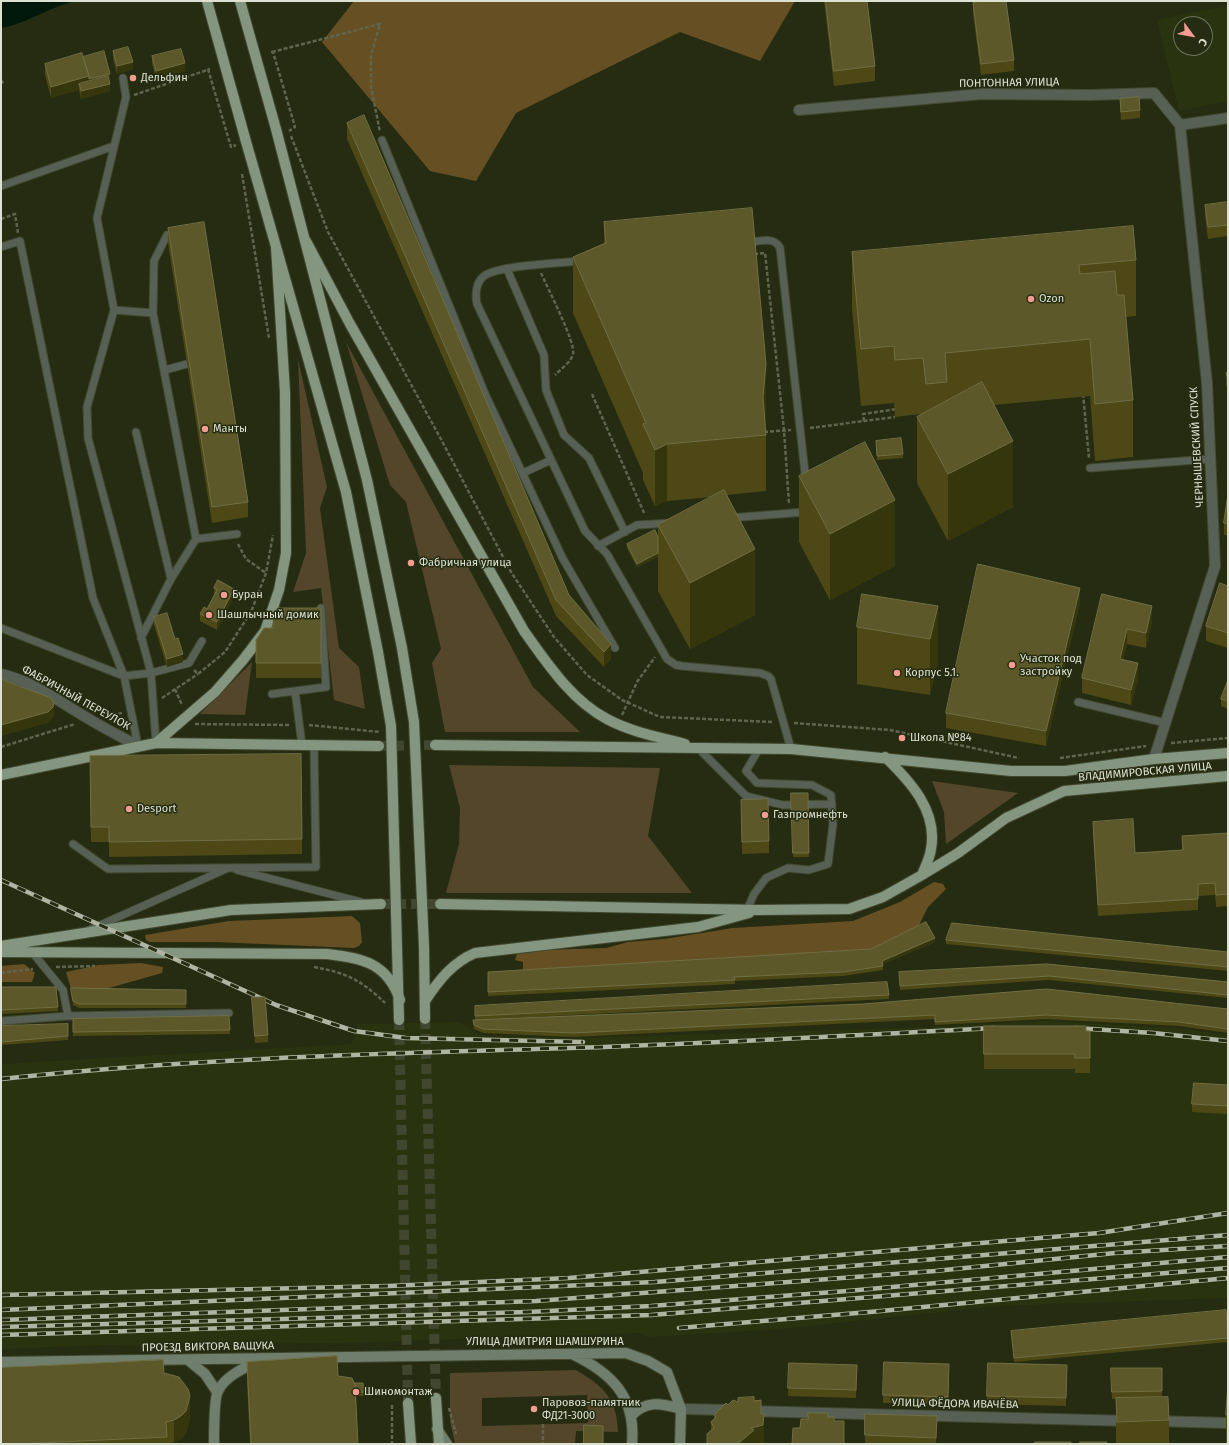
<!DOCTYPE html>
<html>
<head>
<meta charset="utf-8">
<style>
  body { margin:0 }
  #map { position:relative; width:1229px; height:1445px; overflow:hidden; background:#252c11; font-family:"Fira Sans",sans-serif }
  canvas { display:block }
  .frame { position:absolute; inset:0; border:2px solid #dce1d1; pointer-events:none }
  .north { position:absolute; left:1173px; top:16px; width:40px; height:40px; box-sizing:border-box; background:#252c11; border:1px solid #6e745e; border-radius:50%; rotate:122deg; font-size:11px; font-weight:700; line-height:16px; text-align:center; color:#dce1d1 }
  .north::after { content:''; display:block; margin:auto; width:14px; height:18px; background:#f59c92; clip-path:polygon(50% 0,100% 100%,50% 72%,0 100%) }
</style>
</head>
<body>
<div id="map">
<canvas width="1229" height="1445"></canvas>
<div class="frame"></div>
<div class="north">С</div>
</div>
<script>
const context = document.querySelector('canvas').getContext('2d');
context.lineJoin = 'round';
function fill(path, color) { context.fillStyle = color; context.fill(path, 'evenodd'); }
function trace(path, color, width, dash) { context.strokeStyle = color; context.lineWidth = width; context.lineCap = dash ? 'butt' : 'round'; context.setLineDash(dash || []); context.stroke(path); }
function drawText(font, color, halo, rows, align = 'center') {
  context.font = font + ' "Fira Sans",sans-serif'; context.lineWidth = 3; context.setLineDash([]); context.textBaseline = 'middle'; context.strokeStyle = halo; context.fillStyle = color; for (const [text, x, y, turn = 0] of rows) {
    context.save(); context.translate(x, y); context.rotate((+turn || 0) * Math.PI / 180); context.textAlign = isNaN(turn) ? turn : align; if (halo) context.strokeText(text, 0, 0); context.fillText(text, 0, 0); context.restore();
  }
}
fill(new Path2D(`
  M1228 5V101L1179 111 1157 20ZM1181 24H1205V48H1181Z
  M1046 1021 1179 1028 1228 1035V1298L997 1306 770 1330 647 1337 640 1333 345 1343 108 1345 1 1349V1064L352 1044 357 1024 459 1022 482 1035 574 1038 936 1027Z`), '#2a3310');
fill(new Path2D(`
  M346 342 533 687 580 732H445L432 663 441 649 406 502 390 485Z
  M298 359 327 487 320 508 339 648 359 667 365 709 334 700 321 588 293 592 306 553Z
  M252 662 245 715 200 714Z
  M449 765 660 768 648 836 692 893H446L459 844 460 808Z
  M932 781 1018 793 946 844 944 812Z
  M576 1370C604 1387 617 1398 618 1432L576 1431 575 1444H455L450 1421V1373ZM587 1395 588 1423 482 1426V1398Z`), '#53462b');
fill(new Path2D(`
  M354 1H795L760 61 680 32 516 113 476 181 430 171 322 42Z
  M934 882 943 884 946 889 928 907 916 931 871 952 523 974V962L515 960 517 954 541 950 606 948 628 942 664 939 733 928 853 921 900 902Z
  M352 916 360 923 362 942 359 946 354 948 216 942H150L146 940 145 935 229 921Z
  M141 963 163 967 162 973 102 990 71 989 66 972 99 965Z
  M24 964 35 973 32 982H1V966Z`), '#665023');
fill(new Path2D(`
  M1 1H75C49 7 26 24 1 28Z`), '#00180b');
trace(new Path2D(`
  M379 746 435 745
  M381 904H440
  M425 1019 436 1398
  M399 1020 408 1403`), '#40472e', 10, [10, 5]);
const lane = new Path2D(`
  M123 78 126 97 97 218 114 310 87 407 88 438 151 673 156 743
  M382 140 485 394 563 559 615 648
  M1 186 114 146
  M746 243C757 242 774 235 780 248L806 482
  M1 247 20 241 93 598 124 676 1 628
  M582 261C562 263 499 265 484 276 476 282 475 295 477 304L585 531 607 554 667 659 676 665 682 666 760 673 768 676 771 679 791 749
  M507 269 544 355 546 390 564 435 589 458 625 532
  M114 310 153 313 154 261 167 235
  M153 313 196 539 237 534
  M165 370 187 364
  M136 432 171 579
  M1090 468 1210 459
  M523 473 551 460
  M729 518 805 512 808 510
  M598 546 637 525 671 523
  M141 638 171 579 196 539
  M295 691 302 745
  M272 694 326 687 321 608
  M1078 702 1166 723
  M138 746 124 676 151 673 189 663 202 641
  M698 748 746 796 783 805 832 804
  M73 844 108 869 316 867 314 745
  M237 870 361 902
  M747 910 754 894 766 878 788 868 809 870 828 864 833 824 831 795 812 785 757 783 746 771 759 749
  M89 930 226 869
  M32 952 63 990 68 1016
  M1 1021 68 1016 229 1013`);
const street = new Path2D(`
  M799 110 982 94 1091 95 1154 93 1180 125
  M1180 125 1228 118
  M1 674C33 681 61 703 89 719 105 729 122 737 138 746
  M1154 759 1215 566 1207 383 1180 125
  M681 1409 732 1410
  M748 1411 1130 1421
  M1156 1421 1228 1423`);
const secondary = new Path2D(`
  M572 1354C612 1373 636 1397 632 1444
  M188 1360 205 1374 217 1392
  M1 1362 626 1353 648 1361 667 1372 681 1409 680 1444
  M631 1416C646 1400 661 1403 681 1409
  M437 1429 447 1444
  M214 1444C214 1433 214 1399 218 1391 226 1375 245 1368 260 1360`);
const primary = new Path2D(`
  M276 129 367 480 402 648
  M245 138 346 492 378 652
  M306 241 350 324 524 631C547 663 571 700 607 719 631 732 659 737 685 744
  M156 743 215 692 243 660 265 631 279 590 286 553 285 392 276 247
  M435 745 791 749 1011 771H1065L1154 759 1228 753
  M885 757C910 781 938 811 931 849 930 858 925 867 922 875
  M1 775 156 743 379 746
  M440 904 759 910 849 909 883 897 922 875 958 853 1006 818 1064 791 1228 776
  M1 946 231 910 381 904
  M424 947 425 1019
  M397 948 399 1020
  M1 952 327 954C363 958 387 963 400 1000
  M425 1001C439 980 452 963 475 953L698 927 749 913
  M436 1398 439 1444
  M408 1403 411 1444`);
trace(lane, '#424930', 9);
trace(street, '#424930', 12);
trace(secondary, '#424930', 12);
trace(primary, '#424930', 12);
trace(new Path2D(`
  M271 52H273L295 127 289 131
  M272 52 380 24 371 55V87L380 132
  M208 69 231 147 236 145
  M1 80 4 85
  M134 95 210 69
  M291 136 328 232 443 443 511 572 554 637 587 675 622 700 660 717 773 722
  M242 174 269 338
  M1 219 15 214 18 233
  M754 254 765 253 784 430 789 504
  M541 273C547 287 576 343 573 354 571 362 561 369 555 375
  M592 394 645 515
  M1083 394 1089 458
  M864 421 863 414 897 409
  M810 428 895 417
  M764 432 791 430
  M238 544 246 559 266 573
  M194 670 198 674 225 652 251 612 266 573 273 535
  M175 689 182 705
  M162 698 198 674
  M622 715 637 682 655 657
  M107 716 122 713
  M794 723 890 730 1019 758
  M195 724 290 725
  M309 725 380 732
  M1171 743 1228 738
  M1 747 75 724
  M1060 758 1146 746
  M56 967 95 966
  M314 967C347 973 361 980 385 1003
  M1 973 33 969
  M392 1405V1444
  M449 1408 456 1434
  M543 1424V1444`), '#5f654e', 2.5, [4, 2]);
trace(lane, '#576055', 7);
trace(street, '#576055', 10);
trace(secondary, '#707f6d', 10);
trace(primary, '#849680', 10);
const rail = new Path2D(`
  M1 880 276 1005 354 1031 406 1038 583 1042
  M1075 1028 1153 1033 1228 1041
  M1 1079C202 1057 403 1053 604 1047 734 1042 864 1035 994 1028
  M1 1295 389 1286 569 1278 1099 1233 1228 1213
  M1 1310 655 1282 1228 1235
  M1 1320 536 1301 935 1271 1115 1253 1228 1246
  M1 1327 527 1312 651 1306 847 1291 1228 1257
  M679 1328 881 1311 1228 1278
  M1 1335 651 1315 1228 1268`);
trace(rail, '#afb5a2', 4.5);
trace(rail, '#252c11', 3, [9]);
const primaryBridge = new Path2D(`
  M207 1 245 138
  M240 1 276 129
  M402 648 414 722 424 947
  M378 652 391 726 397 948`);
trace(primaryBridge, '#424930', 12, []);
trace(primaryBridge, '#849680', 10);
fill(new Path2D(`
  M824 1H867L875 66V81L834 86Z
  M973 3 1014 60V71L981 75 973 14Z
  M113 51 133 69 117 74 113 59Z
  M152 56 185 71 156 78 152 64Z
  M83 57 110 81H109L110 91 81 99 79 90 51 98 45 75V64Z
  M1120 99 1140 110V118L1121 120 1120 107Z
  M347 123 569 595 611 659 604 667 556 616 347 139Z
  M1228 202V236L1208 239 1205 216V205Z
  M604 222 766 421 765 428 766 435V491L727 495 755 615 690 649 658 591V557L637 567 627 548V544L658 537V525L712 497 667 501 655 506 643 480V473L573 313V257L604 243Z
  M168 228 248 502V517L212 523 168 243Z
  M852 252 1136 260V316L1126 317 1133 400V457L1095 461 1090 396 994 405 1013 507 948 541 917 483V417L921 414 895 417 894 403 861 406 852 309Z
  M1228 372V391L1226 384V373Z
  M876 441 903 454V458L877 460Z
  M799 476 895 566 830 600 799 542Z
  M1228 494V535H1224V523Z
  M1228 586V648L1206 641V626Z
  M214 588 234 596 217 630 200 621V614L207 609 214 596Z
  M1102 594 1152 622 1146 648 1127 644 1123 660 1138 679 1131 705 1082 693V678Z
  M1080 603 1046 746 946 728V713Z
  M938 606V662L930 695 857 684V627Z
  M321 608V678H256V640L273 628Z
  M154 617 175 639 183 662 167 667 154 625Z
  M1228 680V709L1221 706V699Z
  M301 754 302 854 109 857V842H91L90 756Z
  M791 793H808L809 857H793Z
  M741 800 769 841V853L742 854Z
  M1093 822 1135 853 1182 850V836L1228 833V906L1216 907 1215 895 1198 896V910L1098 916 1093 833Z
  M946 940 1228 952V971L946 944Z
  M935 942 883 964V970L843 976 735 981V984L488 996V972L871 949Z
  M1047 964 1228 982V998L1049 980 900 990 899 972Z
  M1 987 58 1007V1011L1 1014Z
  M71 988 186 990V1008H79L73 1005Z
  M889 995V999L475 1020V1006Z
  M252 997 268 1035V1042L255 1043Z
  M1228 1009V1033L1179 1026 1046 1019 935 1025V1019L573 1037 483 1033 474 1029 473 1020Z
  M229 1016 230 1034 73 1036V1019Z
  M68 1024V1040L1 1045V1026Z
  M984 1026 1090 1031V1073H1075V1069H984Z
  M1228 1085V1114L1192 1112V1104Z
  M1011 1331 1228 1336V1342L1014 1362Z
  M247 1362 338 1376 354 1383H363L364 1396H356L358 1444H250L247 1384Z
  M789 1363 857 1365 856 1398 788 1396Z
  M988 1363 1067 1365 1066 1406 987 1404Z
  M1111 1368H1162V1397L1169 1420V1444H1116V1399H1112Z
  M949 1372 948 1404 883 1403V1395Z
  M164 1373 190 1418 186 1433 181 1439 174 1442 167 1444H1Z
  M1228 1385V1444H1226V1415Z
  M754 1401 761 1414 764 1444H707L711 1430V1422L714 1418V1415L728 1405 738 1402Z
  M937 1416 936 1444H865V1435Z`), '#4d4816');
fill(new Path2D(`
  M133 62V69L117 74V66Z
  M185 63V71L156 78V71Z
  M110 74V81L80 90 79 84V90L51 98V87L89 76Z
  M110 84V91L81 99V91Z
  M766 364V421L765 435 763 397Z
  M1013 441V507L948 541V474Z
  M667 444V501L655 506V450Z
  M895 500V566L830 600V534Z
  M755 549V615L690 649V583Z
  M658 553V557L637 567V564Z
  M1080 588V603L1046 746V731Z
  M234 589V596L217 630V622Z
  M938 606V662L930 695V639Z
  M1152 606V622L1146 648V633Z
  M1127 629V644L1120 674V659Z
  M611 644V659L604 667V652Z
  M183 654V662L167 667V659Z
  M1138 663V679L1131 705V690Z
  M54 703V715L53 718 48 723 1 736V725Z
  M935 938V942L882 965V961Z
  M190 1396V1418L186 1433 181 1439 174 1442V1420Z
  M761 1400V1425L764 1414V1444H740V1442L751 1428Z`), '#36360c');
const building = new Path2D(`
  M826 1H867L875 66 834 71Z
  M986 1H1006L1014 60 981 64 973 3Z
  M128 47 133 62 117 66 113 51Z
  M181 49 185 63 156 71 152 56Z
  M104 51 110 74 89 79V76L83 57Z
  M82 53 89 76 51 87 45 64Z
  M108 76 110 84 81 91 79 84Z
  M1139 97 1140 110 1121 112 1120 99Z
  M364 115 569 595 611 644 604 652 556 600 347 123Z
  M1228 202V225L1208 227 1205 205Z
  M752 208 766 364 763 397 766 435 667 444 655 450 643 424 646 423 573 257 606 243 604 222Z
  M204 222 248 502 212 507 168 228Z
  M1133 226 1136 260 1079 265 1080 274 1115 271 1117 295H1124L1133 400 1095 404 1090 339 945 353 947 382 926 384 923 358 895 360 894 346 861 349 852 252Z
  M1228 372V380L1226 373Z
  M982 382 1013 441 948 474 917 417Z
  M901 438 903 454 877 456 876 441Z
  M865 442 895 500 830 534 799 476Z
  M724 490 755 549 690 583 658 525Z
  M1228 494V524L1224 523Z
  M655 530 658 537V553L637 564 627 544Z
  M978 564 1080 588 1046 731 946 713Z
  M218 580 234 589 217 622 200 614 204 607 207 609 217 590 214 588Z
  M1220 583 1228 586V633L1206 626Z
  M862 594 938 606 930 639 857 627Z
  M1102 594 1152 606 1146 633 1127 629 1120 659 1138 663 1131 690 1082 678Z
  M278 608H321V663H256V640L264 628H273V614Z
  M167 613 175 639 178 638 183 654 167 659 154 617Z
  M1 679 51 698 54 703 53 707 48 712 1 725Z
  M1228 680V701L1221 699Z
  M301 754 302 839 109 842V827H91L90 756Z
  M791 793H808L809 853H793Z
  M768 799 769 841 742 842 741 800Z
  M1133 819 1135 853 1183 850 1182 836 1228 833V894L1216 895 1215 883 1198 884V899L1098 905 1093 822Z
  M926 922 935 938 882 961 883 966 843 972 734 977 735 980 488 992V972L871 949Z
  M952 923 1228 952V967L946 940Z
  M1047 964 1228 982V995L1049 976 900 986 899 972Z
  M887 982 889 995 475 1016V1006Z
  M1 987H56L58 1007 1 1010Z
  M71 988 186 990V1004H79L73 1001Z
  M1047 989 1228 1009V1029L1179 1022 1046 1015 935 1022V1015L573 1033 483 1029 474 1025 473 1020 863 1004Z
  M252 997H265L268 1035 255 1036Z
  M229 1016 230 1030 73 1032V1019Z
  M68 1024V1036L1 1042V1026Z
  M984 1026H1086V1031H1090V1058H1075V1054H984Z
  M1194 1083 1228 1085V1106L1192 1104Z
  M1226 1310 1228 1338 1014 1358 1011 1331Z
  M337 1356 338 1376 352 1378 355 1385 358 1444H251L247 1362Z
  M163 1360 164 1373 179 1377 188 1389 190 1396 186 1411 181 1416 174 1420 166 1422 167 1437 17 1444H1V1368Z
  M884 1362 949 1364 948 1397 883 1395Z
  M789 1363 857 1365 856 1390 788 1388Z
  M988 1363 1067 1365 1066 1398 987 1396Z
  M1111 1368H1162V1391L1112 1392Z
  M354 1383H363L364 1392 356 1393 355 1385Z
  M1228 1385V1415H1226Z
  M754 1397V1401L761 1400V1414H764L763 1425 751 1428 754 1430 740 1442 738 1441V1444H707V1434L714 1428 711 1422 716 1417 714 1415 726 1403 728 1405 733 1400 738 1402V1398Z
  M1168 1397 1169 1420 1117 1422 1116 1398Z
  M808 1413H828V1417H834V1421H844V1444H792L793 1428H800L801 1419H808Z
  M865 1414 937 1416 936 1438 865 1435Z
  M584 1425 603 1426V1444H584Z
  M1035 1442H1071V1444H1035Z
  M1080 1442H1107V1444H1080Z`);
fill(building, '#5c582a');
trace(building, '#706e44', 1);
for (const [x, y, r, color] of [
  [133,78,4,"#f59c92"],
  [1031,299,4,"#f59c92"],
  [205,429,4,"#f59c92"],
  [411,563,4,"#f59c92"],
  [224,595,4,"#f59c92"],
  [209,615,4,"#f59c92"],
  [1012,665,4,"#f59c92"],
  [897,673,4,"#f59c92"],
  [902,738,4,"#f59c92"],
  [129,809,4,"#f59c92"],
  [765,815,4,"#f59c92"],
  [356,1392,4,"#f59c92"],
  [534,1409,4,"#f59c92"]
]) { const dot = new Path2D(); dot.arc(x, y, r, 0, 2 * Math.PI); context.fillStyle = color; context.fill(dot); trace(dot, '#252c11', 1.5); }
drawText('11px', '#dce1d1', '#252c11', [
  ["Дельфин",141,78],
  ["Ozon",1039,299],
  ["Манты",213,429],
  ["Фабричная улица",419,563],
  ["Буран",232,595],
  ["Шашлычный домик",217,615],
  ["Участок под",1020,659],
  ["застройку",1020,672],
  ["Корпус 5.1.",905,673],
  ["Школа №84",910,738],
  ["Desport",137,809],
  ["Газпромнефть",773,815],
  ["Шиномонтаж",364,1392],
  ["Паровоз-памятник",542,1403],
  ["ФД21-3000",542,1416]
], 'left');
drawText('11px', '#dce1d1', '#252c11', [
  ["ПОНТОННАЯ УЛИЦА",1009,83,-1],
  ["ЧЕРНЫШЕВСКИЙ СПУСК",1197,447,-93],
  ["ФАБРИЧНЫЙ ПЕРЕУЛОК",76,698,29],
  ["ВЛАДИМИРОВСКАЯ УЛИЦА",1145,772,-5],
  ["УЛИЦА ДМИТРИЯ ШАМШУРИНА",545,1342],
  ["ПРОЕЗД ВИКТОРА ВАЩУКА",208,1347,-1],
  ["УЛИЦА ФЁДОРА ИВАЧЁВА",955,1404,1]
]);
</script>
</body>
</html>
